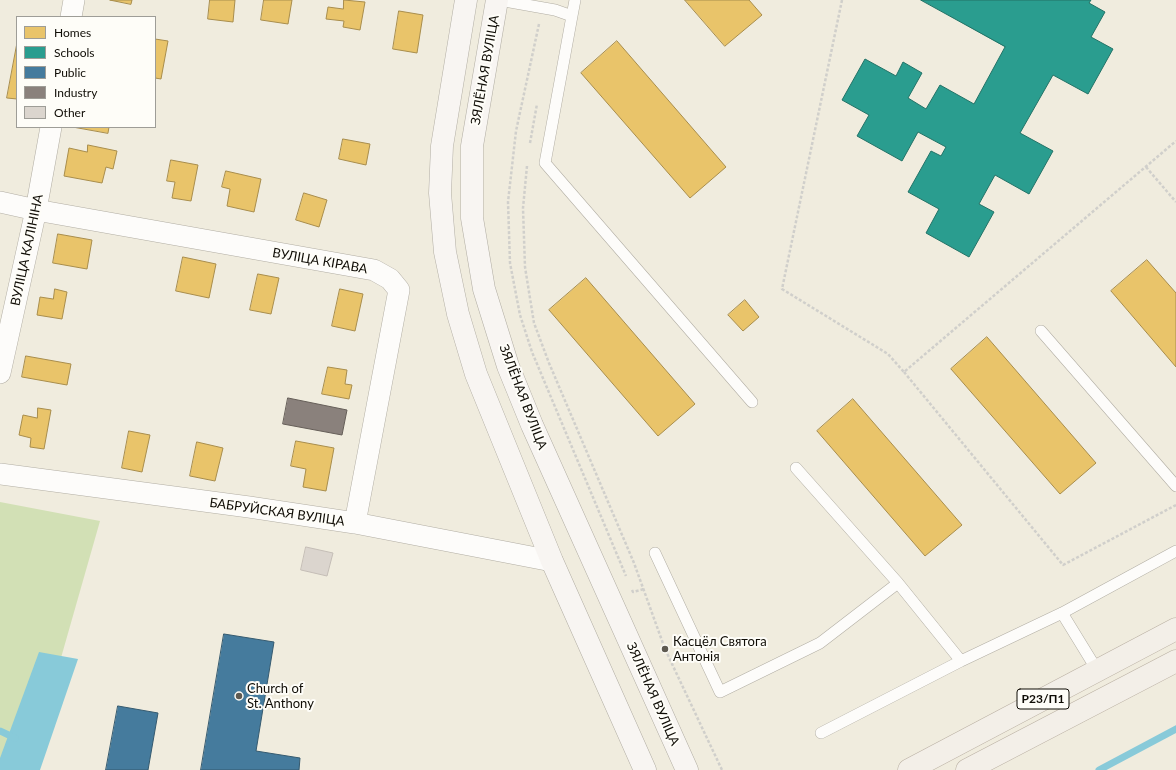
<!DOCTYPE html>
<html>
<head>
<meta charset="utf-8">
<style>
  body { margin:0 }
  #map { position:relative; width:1176px; height:770px; overflow:hidden; background:#f0ecde; font-family:Lato,sans-serif }
  canvas { display:block }
  .legend { position:absolute; left:16px; top:16px; width:140px; height:112px; box-sizing:border-box; background:#fefdf8; border:1px solid #9e9d97; margin:0; padding:5px 7px; list-style:none; font-size:12px; color:#0f0c05 }
  .legend li { display:flex; align-items:center; gap:8px; height:20px }
  .legend b { width:20px; border:1px solid #9e9d97 }
</style>
</head>
<body>
<div id="map">
<canvas width="1176" height="770"></canvas>
<ul class="legend">
<li><b style="height:11px;background:#e9c46a"></b>Homes</li>
<li><b style="height:11px;background:#2a9d8f"></b>Schools</li>
<li><b style="height:11px;background:#457b9d"></b>Public</li>
<li><b style="height:11px;background:#8a817c"></b>Industry</li>
<li><b style="height:11px;background:#dbd5ce"></b>Other</li>
</ul>
</div>
<script>
const context = document.querySelector('canvas').getContext('2d');
context.lineJoin = 'round';
function fill(path, color) { context.fillStyle = color; context.fill(path, 'evenodd'); }
function trace(path, color, width, dash) { context.strokeStyle = color; context.lineWidth = width; context.lineCap = dash ? 'butt' : 'round'; context.setLineDash(dash || []); context.stroke(path); }
function drawText(font, color, halo, rows, align = 'center') {
  context.font = font + ' Lato,sans-serif'; context.lineWidth = 4; context.setLineDash([]); context.textBaseline = 'middle'; context.strokeStyle = halo; context.fillStyle = color; for (const [text, x, y, turn = 0] of rows) {
    context.save(); context.translate(x, y); context.rotate((+turn || 0) * Math.PI / 180); context.textAlign = isNaN(turn) ? turn : align; if (halo) context.strokeText(text, 0, 0); context.fillText(text, 0, 0); context.restore();
  }
}
fill(new Path2D(`
  M0 502 100 521 29 770H0Z`), '#d2e0b5');
fill(new Path2D(`
  M39 652 78 659 40 770H0V758Z`), '#88cad9');
const homes = new Path2D(`
  M110 0H132L131 4Z
  M210 0H235L233 22 208 19Z
  M264 0H292L288 24 261 20Z
  M344 0 365 2 360 30 343 27 344 21 326 19 328 7 343 9Z
  M685 0H749L762 15 725 46Z
  M399 11 423 15 417 53 393 49Z
  M155 39 168 41 161 79 155 78Z
  M617 41 726 167 690 198 581 73Z
  M17 43V99L7 98Z
  M73 127H109L108 133Z
  M343 139 370 144 366 165 339 159Z
  M88 145 117 151 113 169 106 167 102 183 64 176 69 148 87 152Z
  M171 160 198 165 191 201 172 198 175 182 167 181Z
  M226 171 261 179 254 212 227 206 230 189 222 187Z
  M304 193 327 200 319 227 296 220Z
  M58 234 92 240 87 269 53 263Z
  M183 257 216 264 209 298 176 291Z
  M1147 260 1176 293V367L1111 291Z
  M258 274 279 278 271 314 250 310Z
  M586 278 695 404 658 436 549 310Z
  M55 289 67 292 62 319 37 315 40 297 53 299Z
  M340 289 363 294 355 331 332 326Z
  M745 300 759 317 743 331 728 315Z
  M987 337 1096 463 1060 494 951 369Z
  M26 356 71 364 67 385 22 377Z
  M328 367 347 370 345 384 352 385 349 399 322 394Z
  M853 399 962 525 925 556 817 431Z
  M38 408 51 410 44 449 30 447 31 438 19 435 23 415 37 418Z
  M129 431 150 435 142 472 122 468Z
  M296 441 334 448 326 491 303 487 306 469 291 466Z
  M197 442 223 448 215 481 190 476Z`);
fill(homes, '#e9c46a');
trace(homes, '#a88d4c', 1);
const schools = new Path2D(`
  M921 0H1091L1089 3 1105 12 1091 37 1113 49 1088 94 1053 75 1020 133 1053 151 1029 194 995 175 979 204 994 212 969 257 926 233 939 209 908 192 931 151 941 156 946 147 918 132 902 161 857 136 869 115 842 100 865 59 896 76 903 62 922 73 908 98 926 109 940 85 974 104 1005 47Z`);
fill(schools, '#2a9d8f');
trace(schools, '#227266', 1);
const public = new Path2D(`
  M224 634 274 642 256 751 300 758 299 770H201Z
  M118 706 158 713 148 770H106Z`);
fill(public, '#457b9d');
trace(public, '#355a6f', 1);
const industry = new Path2D(`
  M288 398 347 410 342 435 283 424Z`);
fill(industry, '#8a817c');
trace(industry, '#655e58', 1);
trace(new Path2D(`
  M0 731 15 738
  M1099 770 1176 729`), '#88cad9', 7);
const building = new Path2D(`
  M306 547 333 553 327 576 301 570Z`);
fill(building, '#dbd5ce');
trace(building, '#c4bdb6', 1);
const lane = new Path2D(`
  M499 0 555 10 572 16 545 163 752 402
  M572 16 575 0
  M1041 331 1176 486
  M796 468 898 583 961 661
  M655 553 720 692 820 643 898 583
  M1062 613 1097 670
  M821 733 961 661 1062 613 1176 551`);
const street = new Path2D(`
  M71 17 74 0
  M0 202 36 210 374 270 390 279 399 290 355 523
  M0 373 36 210 51 127
  M0 474 249 507 355 523 552 561`);
const secondary = new Path2D(`
  M466 0 442 146 440 193 445 252 458 314 476 374 552 561 645 770
  M497 0 472 146V218L484 289 508 366 532 425 687 770`);
const primary = new Path2D(`
  M909 770 1176 629
  M967 770 1176 661`);
trace(lane, '#b1ada3', 12);
trace(street, '#b1ada3', 22);
trace(secondary, '#b1ada3', 23);
trace(primary, '#b9afa2', 23);
trace(new Path2D(`
  M842 0 782 289 888 354 904 372 1176 141
  M539 24 516 131 508 202 510 263 520 315 532 352 626 576
  M530 143 537 104
  M527 166 523 208 525 267 534 323 549 363 634 563 665 649 722 770
  M1146 167 1176 202
  M904 372 1063 565 1176 505
  M632 590 633 592 644 589`), '#d0cfcb', 2.5, [3, 2]);
trace(lane, '#fdfcfa', 11);
trace(street, '#fdfcfa', 21);
trace(secondary, '#f8f5f2', 22);
trace(primary, '#f3efe8', 22);
for (const [x, y, r, color] of [
  [665,649,4,"#5e5a51"],
  [239,696,4,"#5e5a51"]
]) { const dot = new Path2D(); dot.arc(x, y, r, 0, 2 * Math.PI); context.fillStyle = color; context.fill(dot); trace(dot, '#fefdf8', 1.5); }
for (const [x, y, w] of [
  [1043,699,52]
]) { const box = new Path2D(); box.roundRect(x - w / 2, y - 10, w, 20, 3); context.fillStyle = '#fefdf8'; context.fill(box); trace(box, '#0f0c05', 1); }
drawText('bold 12px', '#0f0c05', null, [
  ["Р23/П1",1043,699]
]);
drawText('13px', '#0f0c05', '#fefdf8', [
  ["ЗЯЛЁНАЯ ВУЛІЦА",485,70,-80],
  ["ВУЛІЦА КАЛІНІНА",27,250,-78],
  ["ВУЛІЦА КІРАВА",320,261,10],
  ["ЗЯЛЁНАЯ ВУЛІЦА",523,397,69],
  ["БАБРУЙСКАЯ ВУЛІЦА",277,512,8],
  ["ЗЯЛЁНАЯ ВУЛІЦА",653,694,66]
]);
drawText('13px', '#0f0c05', '#fefdf8', [
  ["Касцёл Святога",673,642],
  ["Антонія",673,657],
  ["Church of",247,689],
  ["St. Anthony",247,704]
], 'left');
</script>
</body>
</html>
